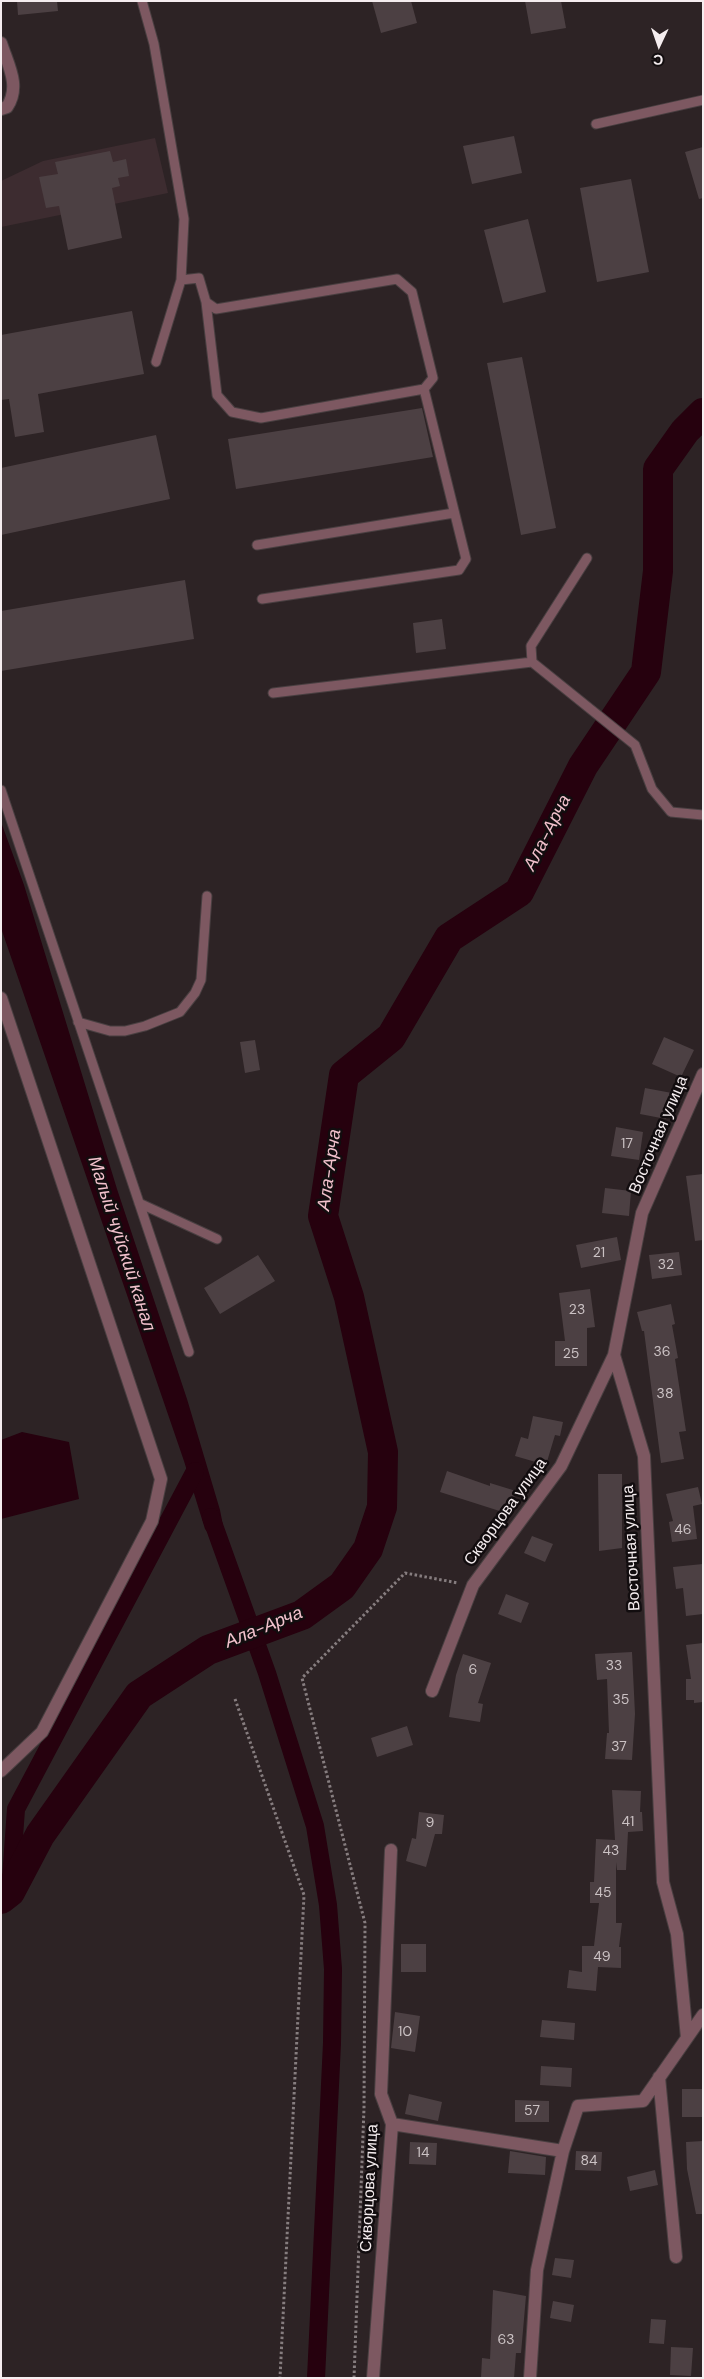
<!DOCTYPE html>
<html>
<head>
<meta charset="utf-8">
<style>
  body { margin:0 }
  #map { position:relative; width:704px; height:2379px; overflow:hidden; background:#2d2325; font-family:"DM Sans",sans-serif }
  canvas { display:block }
  .frame { position:absolute; inset:0; border:2px solid #f5edef; pointer-events:none }
  .north { position:absolute; left:634px; top:20px; width:50px; height:50px; -webkit-text-stroke:4px #120d0f; paint-order:stroke; rotate:183deg; font-size:14px; font-weight:700; line-height:20px; text-align:center; color:#f5edef }
  .north::after { content:''; display:block; margin:auto; width:18px; height:22px; background:#f5edef; clip-path:polygon(50% 0,100% 100%,50% 72%,0 100%) }
</style>
</head>
<body>
<div id="map">
<canvas width="704" height="2379"></canvas>
<div class="frame"></div>
<div class="north">С</div>
</div>
<script>
const context = document.querySelector('canvas').getContext('2d');
context.lineJoin = 'round';
function fill(path, color) { context.fillStyle = color; context.fill(path, 'evenodd'); }
function trace(path, color, width, dash) { context.strokeStyle = color; context.lineWidth = width; context.lineCap = dash ? 'butt' : 'round'; context.setLineDash(dash || []); context.stroke(path); }
function drawText(font, color, halo, rows, align = 'center') {
  context.font = font + ' "DM Sans",sans-serif'; context.lineWidth = 5; context.setLineDash([]); context.textBaseline = 'middle'; context.strokeStyle = halo; context.fillStyle = color; for (const [text, x, y, turn = 0] of rows) {
    context.save(); context.translate(x, y); context.rotate((+turn || 0) * Math.PI / 180); context.textAlign = isNaN(turn) ? turn : align; if (halo) context.strokeText(text, 0, 0); context.fillText(text, 0, 0); context.restore();
  }
}
fill(new Path2D(`
  M155 138 168 193 1 227V181L43 161Z`), '#3d2c30');
fill(new Path2D(`
  M1 822 24 885 117 1189 187 1399 220 1510 225 1536 214 1540 205 1529 184 1461 1 928Z
  M22 1432 69 1442 79 1499 1 1519V1440Z`), '#26010e');
trace(new Path2D(`
  M211 1517 267 1673 315 1826 328 1905 333 1969 332 2043 316 2378
  M10 1892 16 1809 195 1471`), '#26010e', 18);
trace(new Path2D(`
  M1 1899 10 1892 40 1835 139 1695 208 1650 302 1615 342 1586 368 1549 382 1507 383 1452 349 1297 323 1216 344 1075 391 1037 449 938 519 892 583 766 646 672 658 571V469L685 431 703 413`), '#26010e', 30);
fill(new Path2D(`
  M17 1H57L58 11 18 15Z
  M372 1H411L417 23 381 33Z
  M525 1H561L566 28 531 34Z
  M514 136 522 173 472 184 463 146Z
  M703 147V198L699 199 685 152Z
  M110 151 113 162 126 159 129 176 118 178 120 186 112 188 122 238 68 250 59 206 46 208 39 177 58 174 55 162Z
  M631 179 649 272 597 282 580 188Z
  M528 219 546 292 503 303 484 230Z
  M132 311 144 374 38 394 44 432 15 437 9 399 1 400V335Z
  M522 357 556 528 521 535 487 363Z
  M422 408 433 457 236 489 228 439Z
  M156 435 170 499 1 535V468Z
  M185 580 194 639 1 671V611Z
  M442 619 446 649 416 653 413 623Z
  M664 1037 694 1050 681 1077 652 1064Z
  M255 1040 260 1070 245 1073 240 1042Z
  M645 1088 672 1093 666 1119 640 1114Z
  M616 1127 643 1132 639 1160 611 1156Z
  M703 1174V1240L695 1241 686 1176Z
  M605 1188 631 1191 629 1216 602 1213Z
  M617 1237 621 1260 581 1268 576 1245Z
  M679 1252 682 1275 652 1279 649 1255Z
  M258 1255 275 1281 220 1314 204 1288Z
  M590 1289 595 1327 587 1328V1366H555V1341H565L559 1293Z
  M671 1304 675 1324 672 1325 678 1358 675 1359 686 1431 679 1432 684 1459 661 1463 644 1331H642L637 1312Z
  M533 1416 563 1422 560 1436 555 1435 546 1465 515 1456 521 1437 528 1439Z
  M447 1471 490 1486V1483L516 1491 509 1514 440 1492Z
  M598 1474H622V1548L599 1551Z
  M698 1487 702 1504 693 1506 697 1539 672 1542 669 1522 673 1521 666 1494Z
  M532 1536 553 1544 545 1562 524 1553Z
  M703 1564V1614L686 1616 683 1588 676 1589 673 1567Z
  M506 1594 529 1603 521 1623 498 1614Z
  M703 1643V1702L694 1703V1700H686V1679H691L686 1645Z
  M632 1652 635 1714 632 1760 605 1759 607 1733H609L607 1679 597 1680 595 1654Z
  M463 1654 491 1663 478 1703 483 1704 480 1722 449 1717 456 1675Z
  M407 1726 413 1745 377 1757 371 1738Z
  M612 1790 641 1791 640 1812H642L643 1831 628 1832 626 1870H617L616 1862V1923H622L619 1947H621V1968L598 1967 596 1991 567 1988 569 1970 582 1972V1946H594L599 1903H590V1882H594L596 1839 615 1840Z
  M419 1812 444 1815 442 1834H435L426 1867 406 1861 412 1838 416 1839Z
  M401 1944H426V1972H401Z
  M395 2012 420 2016 415 2052 391 2048Z
  M542 2020 575 2023 574 2040 540 2037Z
  M541 2066 572 2068 571 2087 540 2085Z
  M682 2089H703V2117H682Z
  M409 2094 442 2102 438 2121 405 2114Z
  M515 2100 549 2101V2122H515Z
  M703 2141V2214H696L687 2169 686 2142Z
  M410 2142 437 2143 436 2165 409 2164Z
  M510 2151 546 2157 545 2175 508 2173Z
  M576 2151 602 2152 601 2171 575 2170Z
  M655 2170 658 2185 630 2191 627 2177Z
  M555 2258 574 2260 571 2278 552 2275Z
  M493 2290 526 2296 521 2353H516L514 2378H481L482 2358 490 2359Z
  M553 2301 574 2305 571 2322 550 2318Z
  M651 2319 666 2320 664 2344 649 2343Z
  M671 2347 693 2348 691 2376 670 2375Z`), '#4c4043');
const service = new Path2D(`
  M142 1 154 44 184 219 181 280
  M596 124 703 100
  M156 362 181 280 199 278 206 302 216 309 397 279 412 292 433 378 424 389 261 418 232 412 217 395 206 302
  M257 545 454 513
  M587 558 531 646 532 662 635 745 652 789 671 812 703 815
  M262 599 459 570 466 559 424 389
  M273 693 532 662
  M1 790 189 1352
  M78 1022 110 1031H125L145 1026 180 1012 195 993 201 980 207 896
  M139 1203 217 1239`);
const minor = new Path2D(`
  M1 43C8 65 21 86 7 107L1 109
  M1 998 161 1479 152 1521 42 1732 1 1771
  M432 1691 473 1585 561 1466 614 1355
  M687 2038 677 1934 663 1882 644 1456 614 1355 642 1213 703 1074
  M659 2077 676 2257
  M392 2124 563 2151 578 2106 643 2101 703 2015
  M373 2378 392 2124 381 2094 391 1850
  M530 2378 537 2270 563 2151`);
trace(service, '#493f41', 11);
trace(minor, '#493f41', 14);
trace(new Path2D(`
  M235 1699 304 1895 280 2378
  M354 2378 364 2108 365 1923 302 1678 405 1573 458 1583`), '#867d7f', 3, [2.5, 2.5]);
trace(service, '#7d5861', 9);
trace(minor, '#7d5861', 12);
drawText('14px', '#cbc2c4', null, [
  ["17",627,1144],
  ["21",599,1253],
  ["32",666,1265],
  ["23",577,1310],
  ["36",662,1352],
  ["25",571,1354],
  ["38",665,1394],
  ["46",683,1530],
  ["33",614,1666],
  ["6",473,1670],
  ["35",621,1700],
  ["37",619,1747],
  ["41",628,1822],
  ["9",430,1823],
  ["43",611,1851],
  ["45",603,1893],
  ["49",602,1957],
  ["10",405,2032],
  ["57",532,2111],
  ["14",423,2153],
  ["84",589,2161],
  ["63",506,2340]
]);
drawText('16px', '#f5edef', '#120d0f', [
  ["Восточная улица",659,1135,-67],
  ["Скворцова улица",506,1512,-54],
  ["Восточная улица",632,1548,-93],
  ["Скворцова улица",370,2188,-87]
]);
drawText('italic 18px', '#f3c2cd', '#120d0f', [
  ["Ала-Арча",548,833,-63],
  ["Ала-Арча",330,1170,-82],
  ["Малый чуйский канал",121,1244,72],
  ["Ала-Арча",264,1628,-22]
]);
</script>
</body>
</html>
